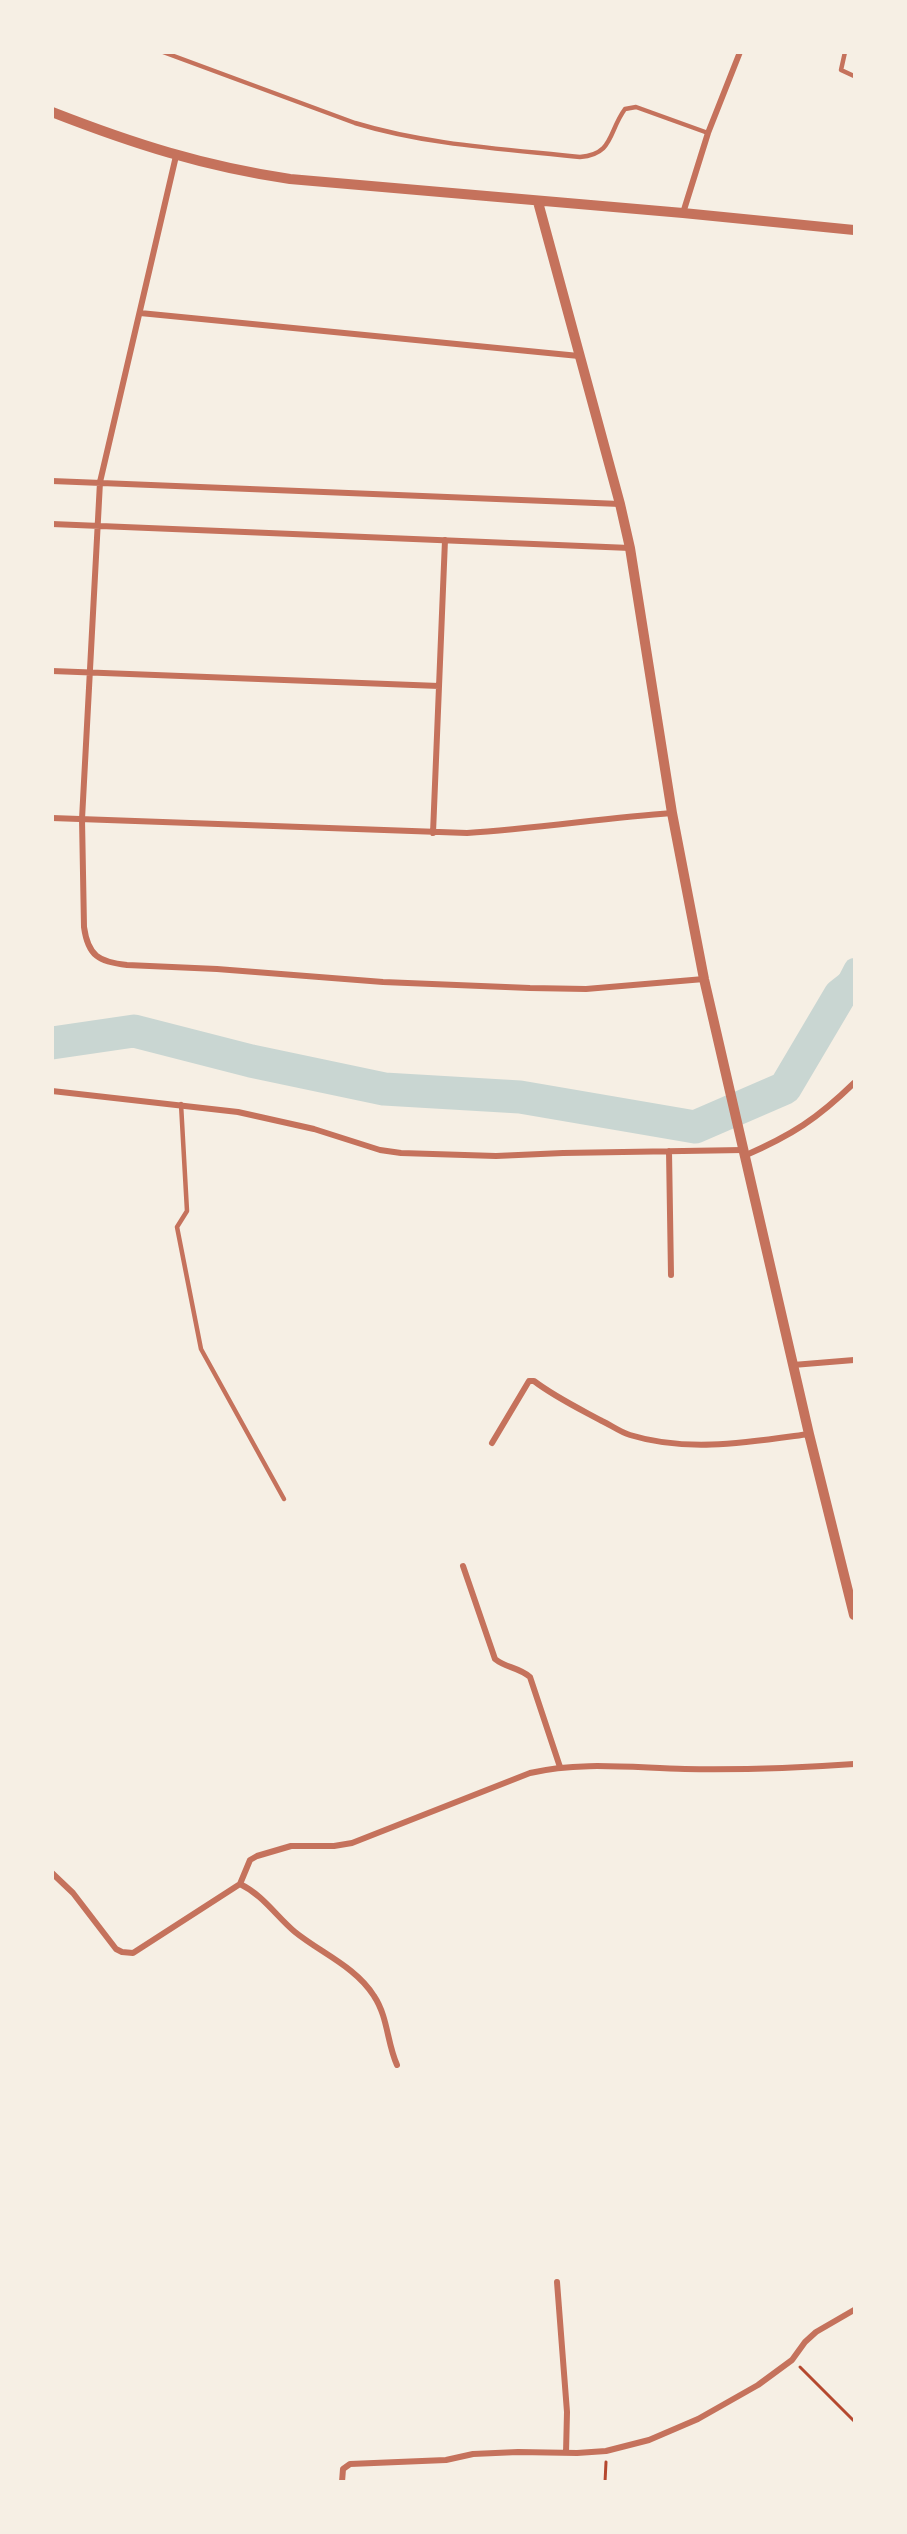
<!DOCTYPE html>
<html>
<head>
<meta charset="utf-8">
<style>
  body { margin:0 }
  #map { position:relative; width:907px; height:2534px; overflow:hidden; background:#f6efe4; font-family:Arial,sans-serif }
  canvas { display:block }
  .frame { position:absolute; inset:0; border:54px solid #f6efe4; pointer-events:none }
</style>
</head>
<body>
<div id="map">
<canvas width="907" height="2534"></canvas>
<div class="frame"></div>
</div>
<script>
const context = document.querySelector('canvas').getContext('2d');
context.lineJoin = 'round';
function trace(path, color, width, dash) { context.strokeStyle = color; context.lineWidth = width; context.lineCap = dash ? 'butt' : 'round'; context.setLineDash(dash || []); context.stroke(path); }
trace(new Path2D(`
  M840 995 854 968`), '#c9d6d2', 20);
trace(new Path2D(`
  M52 1043 134 1031 251 1061 384 1089 520 1097 695 1127 785 1088 840 995 854 984`), '#c9d6d2', 33);
trace(new Path2D(`
  M800 2367 854 2421
  M605 2482 606 2462`), '#b5482f', 3);
trace(new Path2D(`
  M163 52 355 123C427 145 505 149 580 157 614 154 608 132 625 109L636 107 708 133
  M845 52 841 70 854 76
  M181 1104 187 1211 177 1227 201 1349 284 1499`), '#c5725c', 4.5);
trace(new Path2D(`
  M176 156 100 482 82 819 84 927C88 956 99 962 127 965L217 969 383 982 530 988 586 989 704 979
  M683 213 708 133 740 52
  M140 313 579 356
  M52 481 620 504
  M52 524 630 548
  M52 671 439 686
  M52 818 467 833C535 829 603 818 672 813
  M433 833 445 540
  M52 1091 238 1112 314 1129 380 1150 401 1153 496 1156 563 1153 743 1150
  M669 1151 671 1275
  M744 1156C792 1135 817 1119 854 1083
  M793 1365 854 1360
  M492 1443 529 1381H534C555 1397 578 1408 602 1421 611 1425 620 1432 630 1435 688 1453 750 1442 809 1434
  M463 1566 495 1659C506 1668 518 1667 530 1677L560 1767
  M52 1873 73 1893 116 1949 122 1952 133 1953 240 1884 250 1860 257 1856 291 1846H334L352 1843 530 1773C581 1761 634 1768 685 1769 742 1770 798 1768 854 1764
  M240 1884C263 1895 276 1916 295 1932 321 1953 356 1967 374 1996 388 2017 387 2043 397 2065
  M557 2282 567 2412 566 2453
  M342 2482 343 2469 350 2464 446 2460 473 2454 518 2452 577 2453 606 2451 649 2440 698 2419 758 2385 792 2360 805 2342 816 2332 854 2310`), '#c5725c', 6);
trace(new Path2D(`
  M52 112C134 144 203 166 290 179L683 213 854 230
  M538 202 620 504 630 548 672 813 704 979 809 1434 854 1615`), '#c5725c', 10);
</script>
</body>
</html>
